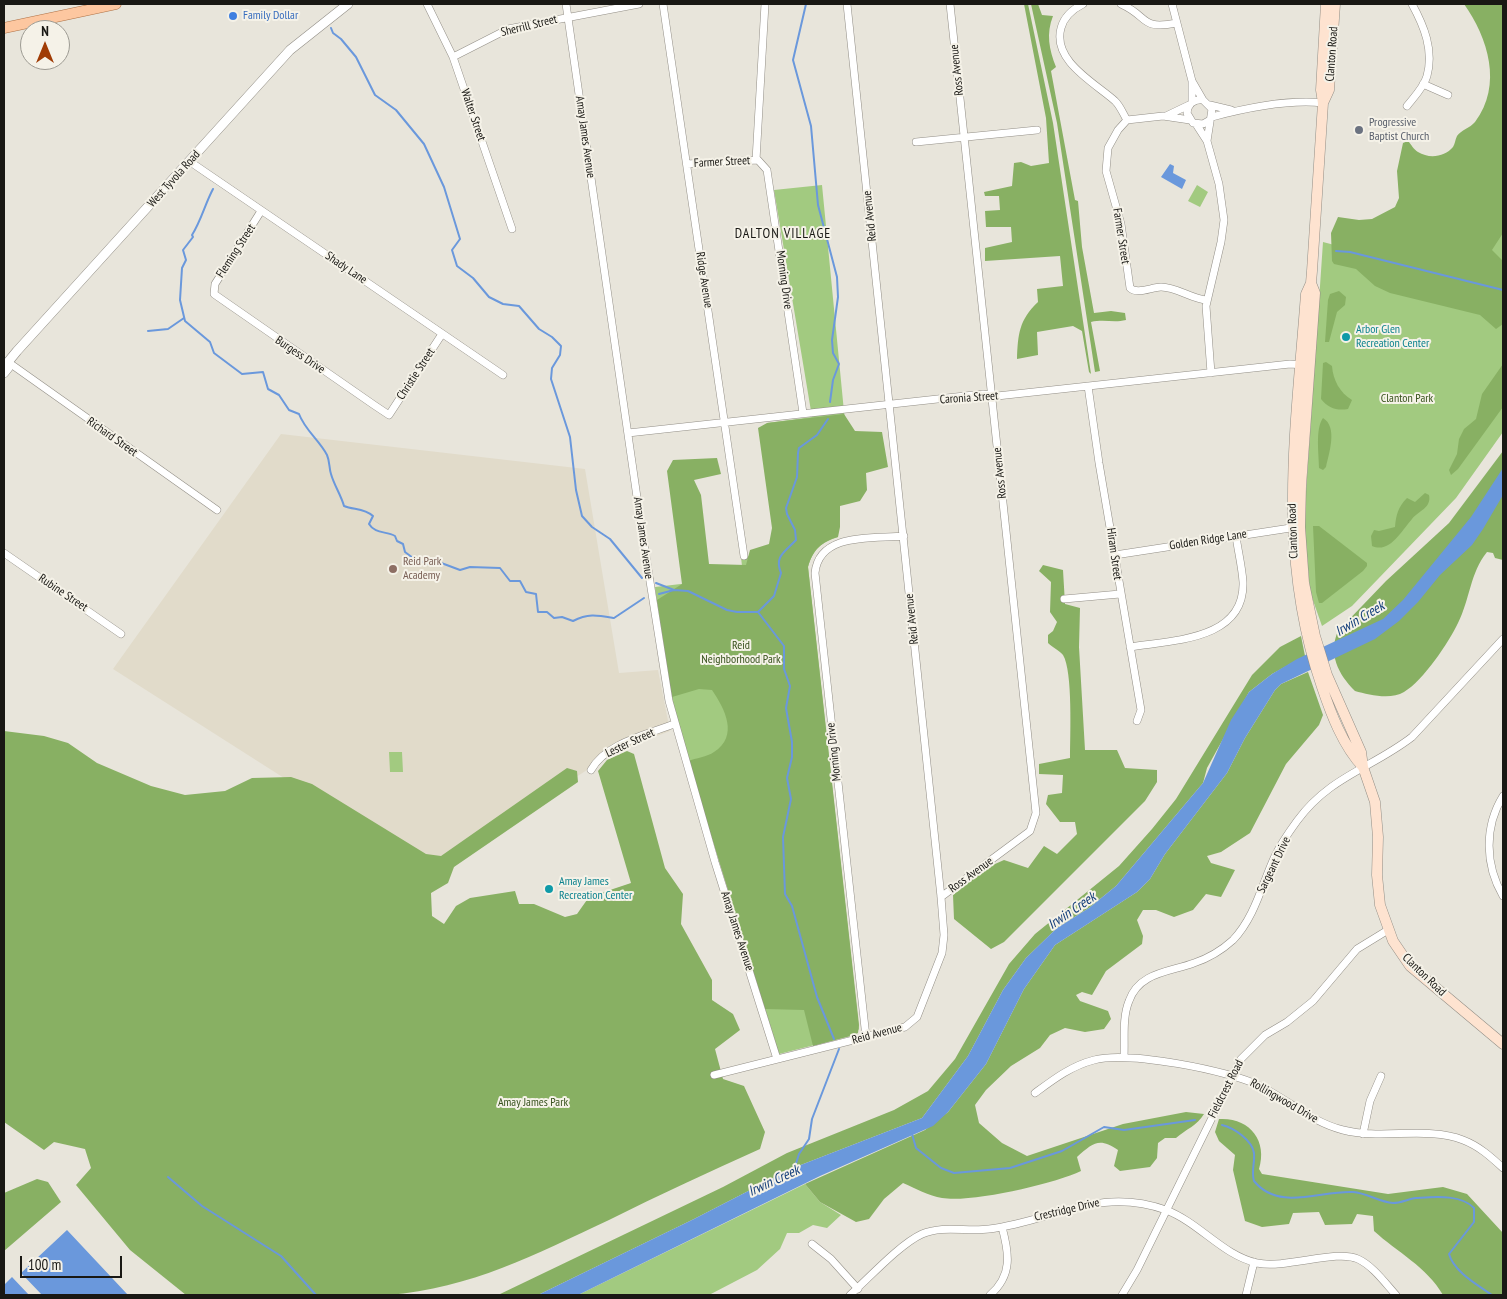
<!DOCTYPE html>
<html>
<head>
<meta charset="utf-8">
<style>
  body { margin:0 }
  #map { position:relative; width:1507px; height:1299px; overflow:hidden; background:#e8e5db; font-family:"PT Sans Narrow",sans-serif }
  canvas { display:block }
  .frame { position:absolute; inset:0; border:5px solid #191814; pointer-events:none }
  .north { position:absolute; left:20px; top:20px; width:50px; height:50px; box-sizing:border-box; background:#f5f2e8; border:1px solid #9d9b93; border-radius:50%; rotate:0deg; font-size:14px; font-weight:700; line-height:20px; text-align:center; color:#191814 }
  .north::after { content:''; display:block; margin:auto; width:18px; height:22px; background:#a03c05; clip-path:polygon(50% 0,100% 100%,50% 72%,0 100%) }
  .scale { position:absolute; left:20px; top:1256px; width:102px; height:22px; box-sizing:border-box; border:2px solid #191814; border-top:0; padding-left:6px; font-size:15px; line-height:18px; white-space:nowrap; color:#191814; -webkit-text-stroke:4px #f5f2e8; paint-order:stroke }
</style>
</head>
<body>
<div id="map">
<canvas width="1507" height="1299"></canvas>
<div class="frame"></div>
<div class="north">N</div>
<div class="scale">100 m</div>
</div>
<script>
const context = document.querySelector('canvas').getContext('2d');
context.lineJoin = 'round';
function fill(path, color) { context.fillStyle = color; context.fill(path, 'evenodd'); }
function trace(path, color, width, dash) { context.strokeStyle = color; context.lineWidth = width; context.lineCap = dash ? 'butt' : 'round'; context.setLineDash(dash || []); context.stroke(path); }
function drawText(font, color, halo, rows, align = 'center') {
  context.font = font + ' "PT Sans Narrow",sans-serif'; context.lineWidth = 4; context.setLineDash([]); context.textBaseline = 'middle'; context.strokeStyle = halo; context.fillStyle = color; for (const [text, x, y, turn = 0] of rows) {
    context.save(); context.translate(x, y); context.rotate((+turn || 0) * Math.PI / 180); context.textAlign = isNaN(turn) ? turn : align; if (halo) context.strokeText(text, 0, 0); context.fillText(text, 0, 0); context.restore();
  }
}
fill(new Path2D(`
  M281 434 585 469 619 673 658 670 670 731 615 752 430 871 113 669Z`), '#e1dbca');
fill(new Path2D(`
  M822 185 852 494 833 496 838 537C821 542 813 550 808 567L859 1029 854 1035 779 1054 679 731 666 669 655 587 698 582 742 566 741 557 779 551 767 423 812 417 774 190Z
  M1197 185 1208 192 1200 207 1188 201Z
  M1503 217V432L1456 498 1352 606 1322 626 1310 592 1304 521 1323 242 1456 277Z
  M389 752H402L403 772H390Z
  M805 1184 820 1202 841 1215 827 1228 813 1225 799 1233H787L780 1249 757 1270 709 1295H578Z`), '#a2ca80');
fill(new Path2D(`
  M1024 4H1028L1053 123 1091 374 1089 372 1082 331 1073 326 1037 332 1038 355 1017 359C1018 334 1019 320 1038 302L1037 289 1063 286 1060 256 985 261V248L1012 242 1011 227H986L985 211 1000 210 999 196H985L984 192 1012 186 1014 163 1021 162 1031 166 1049 163 1046 118Z
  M1031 4H1038L1042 15 1053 16C1046 34 1049 49 1056 67L1051 71 1075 200 1078 201 1082 247 1094 313 1111 311 1125 313 1126 320C1114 323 1104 319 1091 322L1100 371 1095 372 1057 123Z
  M1464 4H1503V233L1492 250 1503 261V324L1496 329 1480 315 1390 293 1375 286 1356 269 1334 264 1332 261 1331 233 1338 217 1359 220 1372 219 1395 207 1399 198 1397 171 1403 143 1408 141C1411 144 1414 150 1418 152 1429 159 1445 157 1453 147 1455 144 1455 140 1457 136 1461 130 1470 128 1475 122 1503 85 1488 38 1464 4Z
  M1339 291 1346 297 1345 305 1337 312 1329 342H1325L1328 300 1330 294Z
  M1326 362 1332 366C1333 380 1340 393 1352 400L1348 409C1337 411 1328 408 1321 399L1323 363Z
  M1503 364V407L1458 469 1451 475 1449 470 1457 454 1459 439 1464 429 1476 419 1482 394Z
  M844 414 855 431 882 432 888 467 866 473 867 490 860 501 840 506V527L838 537C821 542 813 550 808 567L859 1025 858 1033 854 1035 813 1046 804 1010 765 1009 688 761C696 758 707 757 714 752 739 736 725 709 712 690L699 689 672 697 657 600 682 584 667 471 673 460 717 458 721 474 694 480 701 495 709 564 746 565 750 550 769 544 772 528 758 428 767 423Z
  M1323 418C1338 427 1329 453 1326 467L1323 470 1319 468C1319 454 1315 429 1323 418Z
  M1503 451V560L1495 558 1493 553 1487 552C1470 573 1470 599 1458 623 1449 642 1423 681 1404 692 1391 700 1369 695 1355 691 1338 674 1328 654 1338 631L1386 581 1449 523Z
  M1425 493 1429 495C1432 508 1418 511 1412 519 1402 530 1390 554 1372 546L1371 536 1374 530 1379 531 1395 527C1396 515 1398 507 1407 498L1415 502Z
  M1313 526H1319L1367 563V566L1363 571 1322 603H1319L1316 592Z
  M1043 565 1063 570 1065 604 1080 608 1079 647 1085 750H1117L1125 768 1157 770V782L1145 801 1004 942 991 949 954 919 953 895 986 868 1004 860 1028 868 1044 846 1057 854 1077 834 1075 822H1060L1046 804 1048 795 1062 793 1063 775 1039 774V764L1070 758C1070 737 1073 671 1063 655 1060 651 1052 647 1048 643V635L1053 631 1057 622 1050 612 1051 582 1039 571Z
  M1301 636 1305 656 1272 674 1249 692 1207 768 1203 783 1116 886 1089 908 1057 928 1026 958 1003 990 968 1056 922 1118 793 1168 694 1219 538 1295H498L723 1187 787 1153 894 1110 928 1091 955 1059 1009 964 1035 934 1119 866 1152 829 1176 799 1252 675 1280 647Z
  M1308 672 1323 715 1319 725 1286 764 1250 833 1221 852 1207 856 1211 863 1235 870 1221 897 1206 894 1193 910 1174 917 1156 910H1143L1137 920 1143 936 1142 944 1106 971 1092 995 1082 992 1076 995 1080 1001 1108 1011 1111 1019 1104 1029 1085 1032 1065 1028 1050 1035 1040 1048 1011 1066 986 1090 975 1105 979 1123 1002 1143 1027 1156 1123 1124 1186 1112 1204 1114C1197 1126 1186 1129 1176 1138H1165L1158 1143 1157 1158 1150 1167 1120 1171 1114 1166 1118 1150C1099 1137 1093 1143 1077 1157L1081 1171C1054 1184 971 1203 942 1198 929 1196 915 1188 903 1183L884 1199 869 1219 856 1222 820 1202 805 1184 925 1130 948 1112 986 1064 1024 989 1055 945 1137 892 1150 879 1165 854 1227 773 1245 738 1275 690 1281 684Z
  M4 731 44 736 68 743 97 763 151 786 185 795 225 791 252 778 291 777 312 784 426 854 441 856 567 768 577 771 578 782 454 867 448 883 431 893 432 916 444 924 456 906 470 898 515 891 519 904H534L565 917 577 914 589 897 631 883 598 771 607 760 627 751 634 754 665 868 683 894 681 924 712 980V1000L733 1014 740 1030 715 1049 723 1079 744 1086 765 1132 760 1149C709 1172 659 1195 609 1220 534 1255 472 1288 388 1295H186L130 1250 76 1185 91 1168 85 1149 54 1142 44 1150 4 1122Z
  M1219 1119C1249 1117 1268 1140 1259 1169L1262 1174 1388 1194 1443 1187 1467 1194 1503 1233V1295H1443C1427 1267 1397 1252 1374 1231L1373 1216 1357 1214 1352 1224 1325 1225 1319 1212 1293 1213 1289 1224 1262 1227 1245 1221 1233 1170 1235 1155 1219 1141 1215 1132Z
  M37 1179 48 1182 61 1202 4 1251V1193Z`), '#88b063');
fill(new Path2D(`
  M1170 164 1174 166 1173 173 1186 180 1182 189 1161 177Z
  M1503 468V495L1483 529 1472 545 1440 575 1418 602 1399 621 1375 639 1281 684 1275 690 1245 738 1227 773 1165 854 1150 879 1137 892 1055 945 1024 989 986 1064 948 1112 933 1126 820 1176 578 1295H538L694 1219 793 1168 922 1118 968 1056 1003 990 1026 958 1057 928 1089 908 1116 886 1203 783 1231 720 1249 692 1272 674 1297 659 1383 619 1403 600 1471 517Z
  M67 1230 128 1295H42L21 1273Z
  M12 1277 29 1295H4V1285Z`), '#6a98dc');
trace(new Path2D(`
  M806 4 793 60 811 126 818 205 837 277 838 297 832 340 833 353 839 364 833 380 830 402
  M331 28 333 33 341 39 356 57 375 95 396 110 424 144 444 187 460 239 452 250 457 266 473 278 489 297 503 304 519 306 539 329 552 337 561 346 560 355 552 368 551 379 570 437 576 490 582 516 592 527 610 539 642 578
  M213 189C205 204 201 221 192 235L193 237 183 250 186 260 182 268 180 300 185 321 210 342 214 353 242 374 263 372 268 389 279 395 289 410 299 414C305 430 319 440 327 455 330 462 329 468 331 474 334 485 341 495 344 506 354 510 364 508 373 516L369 524C375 534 386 531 395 536L397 541 403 544 405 552 413 558 428 564 436 561 460 570 470 567 500 568 510 581H520L526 592 536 594 538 612H547L554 618 562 617 573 621C588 613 597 615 614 618L644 598
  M1336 251 1350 252 1503 290
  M148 331 168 329 184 318
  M656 583 674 590 688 591 727 610 737 612H758L774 596 781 573C774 556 785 552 796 540L795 530 787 514 786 508 797 477 798 453 799 448 817 435 828 419
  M659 594 674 590
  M758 612 784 646V669L790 686 786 708 792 742V757L787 778 791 799 783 837 785 894 792 906 817 997 834 1039
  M1222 1125C1234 1128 1252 1140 1254 1153 1255 1163 1251 1172 1254 1181 1279 1212 1321 1190 1353 1192 1367 1193 1379 1202 1393 1203 1401 1203 1408 1199 1416 1198 1434 1197 1461 1194 1474 1208V1222L1449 1254C1454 1272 1478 1285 1492 1295
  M912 1134 916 1148 941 1168 954 1173 1010 1168 1062 1151 1104 1127 1124 1130 1195 1120
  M794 1170 799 1154 809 1139 812 1119 839 1049
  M168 1177 202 1206 281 1256 316 1295`), '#6a98dc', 2);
const minor = new Path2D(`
  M427 4 453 57 512 229
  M566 4 641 525 669 701 715 862 777 1059
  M663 4 744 556
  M1083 4C1073 9 1064 17 1061 28 1052 61 1095 83 1115 101 1121 107 1123 114 1127 120
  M1121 4C1150 17 1139 30 1177 23
  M1172 4 1192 81V102
  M453 57 508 29 639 4
  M1192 81 1203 100
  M1423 84 1448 95
  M1210 105 1231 110
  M1407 106C1414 97 1424 87 1427 76 1434 50 1424 26 1412 4
  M1166 116 1189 105
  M1212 117C1246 108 1287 99 1323 103
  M1190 120 1163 116 1127 120 1118 130 1108 148 1106 171 1121 224 1130 288C1137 295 1152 287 1161 287 1177 287 1191 299 1207 300
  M1210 120 1203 124 1193 123 1187 113C1188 104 1194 99 1203 100L1212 109 1207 141 1219 184 1224 220 1221 242 1206 306 1211 373
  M1196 124 1207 141
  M916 142 1037 130
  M756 160 765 4
  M189 161 503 375
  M687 164 758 160 767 170 803 413
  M261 211 215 284 214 294 374 405 389 415 442 334
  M8 362 217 510
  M1088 386 1099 463 1141 710 1137 721
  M628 433 983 394 997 396 1290 364 1304 365
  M4 553 121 634
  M1115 555 1297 527
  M1064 599 1120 594
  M1130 647C1171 640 1245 641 1243 582 1242 567 1238 551 1236 536
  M591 770C606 743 646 735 674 724
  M1503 796C1484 827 1485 865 1503 896
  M941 897 1030 831 1036 813 950 4
  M866 1037 815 573C819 532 873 539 904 536
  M1124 1057C1125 1039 1122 1018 1129 1001 1139 972 1170 972 1194 963 1209 958 1222 950 1233 940 1255 917 1262 884 1275 856 1281 843 1289 832 1297 821 1330 776 1372 768 1412 737L1503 639
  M714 1075 905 1027 917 1017 942 953 944 935 941 897 847 4
  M1035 1093C1054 1079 1071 1066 1094 1060 1128 1051 1228 1070 1260 1086 1289 1100 1311 1122 1343 1130 1382 1140 1427 1126 1463 1140 1479 1146 1491 1157 1503 1168
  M1363 1134 1370 1101 1381 1076
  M812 1244 831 1259 858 1289
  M850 1295C869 1278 900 1244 922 1234 943 1225 967 1232 989 1229 1054 1221 1098 1186 1166 1210 1200 1223 1222 1255 1257 1263 1286 1269 1337 1249 1358 1259 1373 1266 1385 1283 1396 1295
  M990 1295C1013 1275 1009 1253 1002 1227
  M1122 1295 1137 1270 1241 1059 1265 1035 1287 1022 1313 1001 1357 949 1388 930
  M1246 1295 1254 1262`);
const tertiary = new Path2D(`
  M4 373 8 368V362L17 351 290 50 348 4`);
const secondary = new Path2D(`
  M1326 4 1321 90 1323 103 1312 271 1311 283 1306 294C1296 429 1276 555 1322 687 1331 714 1343 746 1363 767
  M1323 103 1329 90 1335 4
  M1311 283 1315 293 1301 486 1300 527 1304 583 1315 636 1327 675 1361 752 1363 767 1375 802 1378 837 1377 875 1380 905 1393 941 1410 966 1503 1044`);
const primary = new Path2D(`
  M4 28 116 4`);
trace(minor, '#928e86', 8);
trace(tertiary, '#928e86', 10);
trace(secondary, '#928e86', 11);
trace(primary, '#ad7146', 11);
trace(minor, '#fff', 7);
trace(tertiary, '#fff', 9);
trace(secondary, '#fee3d0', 10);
trace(primary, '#fdc7a0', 10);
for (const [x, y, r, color] of [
  [233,16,5,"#3f7fe0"],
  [1359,130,5,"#6b7280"],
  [1346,337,5,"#0f9aa8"],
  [393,569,5,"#8d6e63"],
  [549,889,5,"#0f9aa8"]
]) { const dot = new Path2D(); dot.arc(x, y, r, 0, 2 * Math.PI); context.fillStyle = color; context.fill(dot); trace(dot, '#f5f2e8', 2); }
drawText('12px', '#366cbe', '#f5f2e8', [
  ["Family Dollar",243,16]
], 'left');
drawText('12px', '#191814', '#f5f2e8', [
  ["Sherrill Street",529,26,-14],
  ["Clanton Road",1332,54,-86],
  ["Ross Avenue",957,70,-96],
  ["Walter Street",473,115,71],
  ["Amay James Avenue",585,137,82],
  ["Farmer Street",722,162,-3],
  ["West Tyvola Road",174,179,-48],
  ["Reid Avenue",870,216,-96],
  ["Farmer Street",1121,236,81],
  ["Fleming Street",236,251,-57],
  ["Shady Lane",346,268,34],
  ["Ridge Avenue",704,280,81],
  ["Morning Drive",784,280,82],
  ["Burgess Drive",300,355,34],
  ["Christie Street",416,374,-57],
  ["Caronia Street",969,398,-4],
  ["Richard Street",112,437,35],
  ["Ross Avenue",1000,473,-96],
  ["Clanton Road",1293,531,-92],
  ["Amay James Avenue",643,538,82],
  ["Golden Ridge Lane",1208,540,-9],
  ["Hiram Street",1114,554,82],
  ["Rubine Street",63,593,34],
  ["Reid Avenue",912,619,-96],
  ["Lester Street",630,743,-25],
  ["Morning Drive",834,752,-96],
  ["Sargeant Drive",1274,865,-64],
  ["Ross Avenue",971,875,-36],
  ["Amay James Avenue",737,931,72],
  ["Clanton Road",1424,975,44],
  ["Reid Avenue",877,1034,-15],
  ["Fieldcrest Road",1226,1089,-63],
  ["Rollingwood Drive",1284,1101,30],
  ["Crestridge Drive",1067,1210,-13]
]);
drawText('12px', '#5b616d', '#f5f2e8', [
  ["Progressive",1369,123],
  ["Baptist Church",1369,137]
], 'left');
drawText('12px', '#0d838f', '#f5f2e8', [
  ["Arbor Glen",1356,330],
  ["Recreation Center",1356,344],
  ["Amay James",559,882],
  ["Recreation Center",559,896]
], 'left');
drawText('12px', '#37511c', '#f5f2e8', [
  ["Clanton Park",1407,399],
  ["Reid",741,646],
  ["Neighborhood Park",741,660],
  ["Amay James Park",533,1103]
]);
drawText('12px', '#785e54', '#f5f2e8', [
  ["Reid Park",403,562],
  ["Academy",403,576]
], 'left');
context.letterSpacing = '1px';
drawText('14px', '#191814', '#f5f2e8', [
  ["DALTON VILLAGE",783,234]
]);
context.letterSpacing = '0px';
drawText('italic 14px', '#113c79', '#f5f2e8', [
  ["Irwin Creek",1360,619,-31],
  ["Irwin Creek",1072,911,-34],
  ["Irwin Creek",774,1181,-25]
]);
</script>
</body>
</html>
